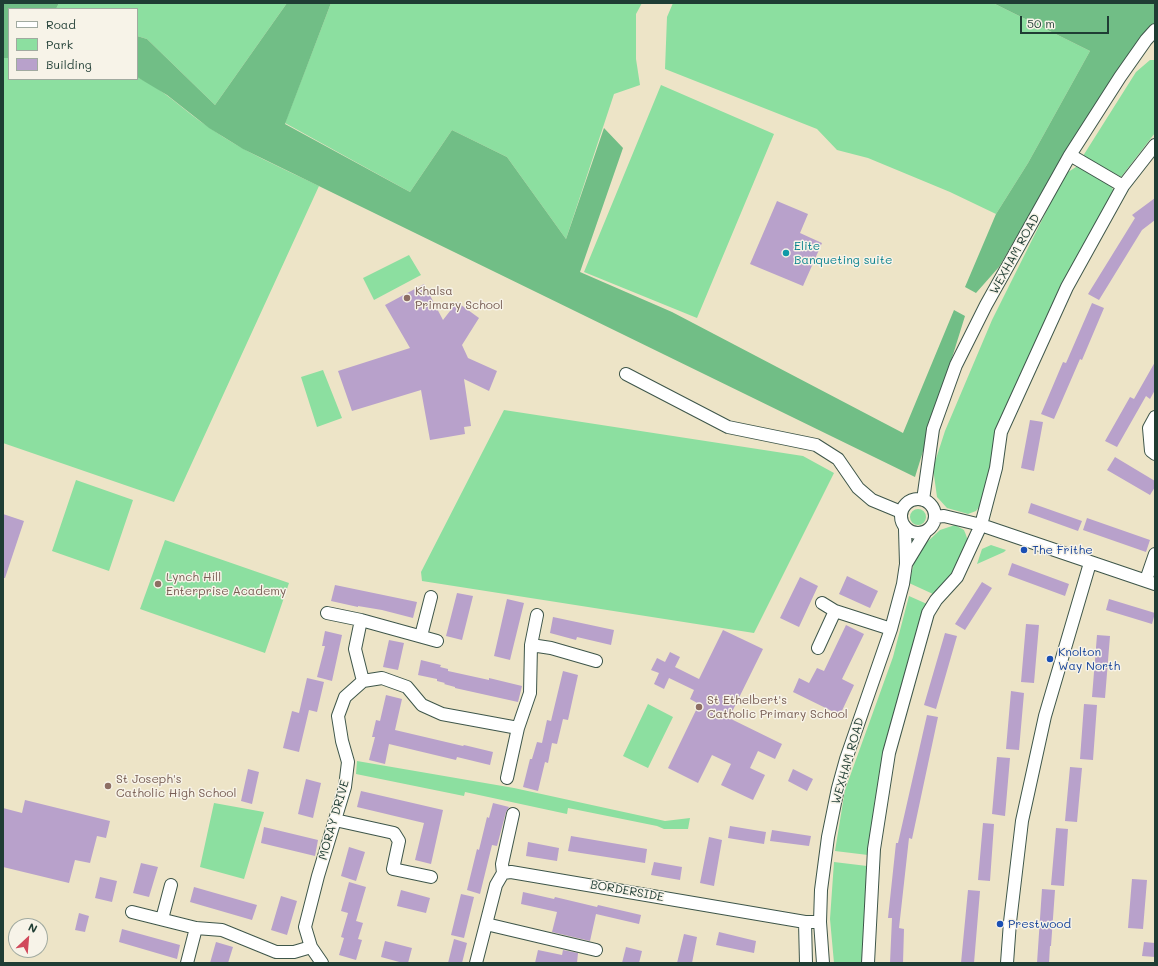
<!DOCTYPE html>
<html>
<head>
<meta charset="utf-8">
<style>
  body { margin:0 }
  #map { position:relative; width:1158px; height:966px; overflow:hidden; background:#ede4c7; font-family:Mali,sans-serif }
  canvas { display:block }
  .frame { position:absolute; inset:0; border:4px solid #1f3d34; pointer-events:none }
  .legend { position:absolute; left:8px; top:8px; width:130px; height:72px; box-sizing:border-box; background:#f7f3e8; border:1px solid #a1aaa0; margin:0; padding:5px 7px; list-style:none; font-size:12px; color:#1f3d34 }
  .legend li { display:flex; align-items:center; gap:8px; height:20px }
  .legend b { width:20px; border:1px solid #a1aaa0 }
  .north { position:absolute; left:8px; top:918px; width:40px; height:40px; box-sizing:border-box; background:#f7f3e8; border:1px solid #a1aaa0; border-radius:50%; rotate:26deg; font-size:11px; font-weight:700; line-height:16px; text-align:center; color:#1f3d34 }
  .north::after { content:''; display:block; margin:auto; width:14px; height:18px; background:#d1495b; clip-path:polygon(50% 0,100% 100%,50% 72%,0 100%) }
  .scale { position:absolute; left:1020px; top:16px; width:89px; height:18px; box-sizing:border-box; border:2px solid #1f3d34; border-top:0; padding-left:5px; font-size:12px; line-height:14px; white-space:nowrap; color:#1f3d34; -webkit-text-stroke:3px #f7f3e8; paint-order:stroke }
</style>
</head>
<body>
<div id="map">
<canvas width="1158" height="966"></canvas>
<div class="frame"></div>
<ul class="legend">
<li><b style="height:5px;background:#fff"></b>Road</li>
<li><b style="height:11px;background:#8cdfa0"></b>Park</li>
<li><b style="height:11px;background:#b8a1cb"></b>Building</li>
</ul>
<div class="north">N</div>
<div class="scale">50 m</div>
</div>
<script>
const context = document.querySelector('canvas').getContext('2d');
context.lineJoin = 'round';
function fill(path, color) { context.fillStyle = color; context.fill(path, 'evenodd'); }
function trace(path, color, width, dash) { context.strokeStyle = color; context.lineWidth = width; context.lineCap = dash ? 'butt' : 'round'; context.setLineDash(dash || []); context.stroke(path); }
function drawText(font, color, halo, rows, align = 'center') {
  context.font = font + ' Mali,sans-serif'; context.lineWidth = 3; context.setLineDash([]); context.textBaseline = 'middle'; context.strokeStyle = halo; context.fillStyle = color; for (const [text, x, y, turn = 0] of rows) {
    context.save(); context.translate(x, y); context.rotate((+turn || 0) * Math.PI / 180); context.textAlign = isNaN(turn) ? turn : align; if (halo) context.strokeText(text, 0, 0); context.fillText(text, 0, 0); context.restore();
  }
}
fill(new Path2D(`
  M59 3H287L215 105 147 39 137 36V9H56Z
  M331 3H642L636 14V59L640 85 614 94 566 239 507 157 452 130 410 192 285 123Z
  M673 3H993L1090 51 1028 163 996 214 950 192 868 158 837 150 817 129 665 69 667 17Z
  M3 58H9V79H137V77C164 89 185 112 210 128 244 152 282 168 319 186L174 502 3 443Z
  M1150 60H1155V133L1121 177 1083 156 1136 72Z
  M661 85 774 134 697 318 584 272Z
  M1076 167 1087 168 1110 183 1114 192 996 430 989 471 982 503 976 511 968 514 947 508 937 497 933 468 945 431 992 320 1065 174Z
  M409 255 421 275 374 300 363 278Z
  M323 370 342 418 317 427 301 377Z
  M504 410 803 456 834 473 754 633 422 581 421 572Z
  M76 480 133 500 109 571 52 551Z
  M910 517a8 8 0 1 1 16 0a8 8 0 1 1-16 0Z
  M955 525 964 530C965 533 968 538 967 542 964 563 947 579 933 594L909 583 914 563 925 544 940 530Z
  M165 540 289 583 265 653 140 609Z
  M991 545 1006 550 1004 552 977 564 982 549Z
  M909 596 927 604 892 719 875 800 868 855 835 851 845 790 893 657Z
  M648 704 673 717 648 768 623 756Z
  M357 761 514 788 665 821 690 818 688 829H664L657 826 568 808 567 814 465 792 464 796 356 774Z
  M214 803 264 812 244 879 200 867Z
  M834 862 867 866 862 963H834L830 919Z`), '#8cdfa0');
fill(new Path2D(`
  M3 3H59L56 9H9V58H3Z
  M287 3H331L285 124 410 192 452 130 507 157 566 239 604 128 623 148 580 272 672 312 903 433 954 310 965 316 915 477 243 149 209 128 167 95 137 77V36L147 39 215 105Z
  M993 3H1155V25L1041 195 999 267 976 293 965 287 996 214 1028 163 1090 51Z`), '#71be86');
fill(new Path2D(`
  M1155 198V220L1142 230 1099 300 1088 294 1135 218 1132 215Z
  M777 201 808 214 800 233 822 243 803 286 750 264Z
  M424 284 443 320 457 302 479 318 462 345 468 358 497 371 489 391 464 379 471 426 464 427 465 434 430 440 421 390 352 411 338 371 410 348 385 305Z
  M1092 303 1104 308 1082 360 1080 359 1054 419 1041 414 1063 362 1066 363Z
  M1155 362V390L1150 399 1146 396 1117 447 1105 441 1130 397 1134 399Z
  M1030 420 1043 422 1034 471 1021 468Z
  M1115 457 1155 481V487L1150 495 1107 470Z
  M1031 503 1082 521 1078 531 1028 513Z
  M3 514 24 521 5 578H3Z
  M1087 518 1150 540 1146 552 1083 530Z
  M1012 563 1069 584 1065 596 1008 575Z
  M847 576 878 591 870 608 839 594Z
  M800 577 818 586 799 627 780 618Z
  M982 582 992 588 965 630 955 624Z
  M335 585 417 602 413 618 382 610 358 606V607L331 601Z
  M457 593 473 596 462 640 446 636Z
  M507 599 524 603 510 660 494 656Z
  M1109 599 1155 613 1152 624 1106 610Z
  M553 617 614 630 611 645 577 637 576 640 550 633Z
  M1026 624 1039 625 1034 683 1021 682Z
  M846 625 864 634 842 679 854 685 840 715 793 692 799 678 809 683 817 668 824 671Z
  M723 630 763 649 729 718 782 744 775 759 758 751 750 768 765 775 753 800 721 785 731 764 712 755 698 783 668 768 699 704 690 699 694 690 669 678 664 689 654 684 659 673 651 670 657 658 665 662 670 652 680 657 675 667 699 679Z
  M325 631 342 635 332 681 317 677 325 646H322Z
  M945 633 957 636 936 709 924 705Z
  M1097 635 1110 636 1105 698 1092 697Z
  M389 640 404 643 398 670 383 667Z
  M421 660 441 665 440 667 448 669V671L489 680V678L522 686 518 702 455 688V687L444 684 445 683 437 681V679L418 675Z
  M563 671 578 675 568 720 563 719 557 744 552 743 548 763 545 762 538 791 523 787 530 759H532L537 742 542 743 547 720 551 721Z
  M307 678 324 682 317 712 309 710 299 752 283 748 292 711 299 713Z
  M1011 691 1024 693 1019 750 1006 749Z
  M386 695 402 699 395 730 463 746 464 745 493 752 490 765 457 757 456 760 389 744 385 764 369 760 375 737H372L376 720 380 721Z
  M1084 704 1097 705 1093 760 1080 759Z
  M927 715 938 717 912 839 909 838 899 928 904 929 903 963H890L892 918H888L896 843H898Z
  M997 757 1010 758 1005 816 992 814Z
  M1070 767 1082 768 1077 822 1065 821Z
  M248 769 259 772 252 804 241 801Z
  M793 769 813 779 807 791 788 781Z
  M306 779 321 783 313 818 298 814Z
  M361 791 443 810 431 864 415 860 424 823 357 807Z
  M25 800 110 821 106 838 97 836 90 863 75 860 69 883 3 867V808L22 813Z
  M493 803 509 807 506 812 497 846 492 845 480 894 467 890 477 849 479 850 487 817 489 818Z
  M983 823 994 824 990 881 978 880Z
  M730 826 766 832 764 844 728 838Z
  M264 827 318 840 315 856 261 843Z
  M1056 828 1068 829 1064 886 1051 885Z
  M772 830 811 836 809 846 770 841Z
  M571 836 647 849 645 863 568 851Z
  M709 837 722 840 714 886 700 883Z
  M528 842 559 848 557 861 526 856Z
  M349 847 365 852 356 881 341 876Z
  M654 862 682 867 680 880 651 875Z
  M141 863 158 867 149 897 133 893Z
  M100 877 117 881 112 902 95 898Z
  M1132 879 1147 880 1143 929 1128 928Z
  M349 882 366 887 356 921 363 923 358 939 362 940 356 960 339 955 344 938 341 937 348 913 341 911Z
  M194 887 257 905 252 920 190 902Z
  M1042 889 1055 890 1051 946H1050L1049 963H1037Z
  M401 890 430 898 426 913 397 906Z
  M968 890 980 891 974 963H961Z
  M523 892 554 899 555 897 597 907 598 905 641 915 639 924 596 914 590 941 552 932 557 912 521 904Z
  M461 894 474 897 464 938 451 935Z
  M281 896 297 901 287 935 271 930Z
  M79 913 89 916 85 932 75 930Z
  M122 929 180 945 177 959 119 942Z
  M719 932 756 941 754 953 716 945Z
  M684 934 697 937 692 963H677Z
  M454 939 467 943 462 963H448Z
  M385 941 412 948 408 963H403L381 957Z
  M216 942 233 947 228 963H210Z
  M1144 942 1155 943V957L1142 956Z
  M626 947 642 951 639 963H622Z
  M538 950 562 955 563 950 578 953 577 963H535Z`), '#b8a1cb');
const minor = new Path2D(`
  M1070 155 1123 186
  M626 374 728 427 816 445 838 459 858 488 872 500 901 512
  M1155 417 1149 428 1151 451 1155 454
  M901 516a17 17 0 1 1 34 0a17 17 0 1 1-34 0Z
  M923 500 933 429 956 365 986 305 1070 155 1120 77 1146 40 1155 30
  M935 517 944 516 981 525 1155 584
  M906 564 926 531
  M1146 580 1155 554
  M822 603 835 611
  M327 613 361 620 437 641
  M361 620 355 649 363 681
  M421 636 431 597
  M531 645 551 648 596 661
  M818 648 835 611 891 629
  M507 778 518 728 530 693 531 645 537 615
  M335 820 394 833 399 841 393 869 431 877
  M503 873 502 864 513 814
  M132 912 196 928 222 930 276 952H294L311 947
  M162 919 171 885
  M805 922 806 963
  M486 924 596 950
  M187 963 196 928
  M322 963 311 947 305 927 318 876 345 787 348 762 342 741 338 716 345 697 363 681 382 678 407 687 422 705 442 714 518 728
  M476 963 496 885 503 873 511 872 805 922H820
  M823 963 820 922 821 890 828 837 838 788 846 759 891 629 903 584 906 564 905 529
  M868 963 874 849 889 753 928 613 936 600 957 577 981 525 996 468 1001 432 1067 287 1123 186 1155 145
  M1007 963 1010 922 1022 821 1045 716 1090 563`);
trace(minor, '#3e564a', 14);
trace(minor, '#fff', 12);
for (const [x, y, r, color] of [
  [786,253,4,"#0f9aa8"],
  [407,298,4,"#8d6e63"],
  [1024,550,4,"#1a4fb4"],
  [158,584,4,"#8d6e63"],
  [1050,659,4,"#1a4fb4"],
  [699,707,4,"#8d6e63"],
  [108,786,4,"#8d6e63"],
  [1000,924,4,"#1a4fb4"]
]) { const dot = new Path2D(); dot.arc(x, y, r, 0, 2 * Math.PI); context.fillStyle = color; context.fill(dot); trace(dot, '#f7f3e8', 1.5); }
drawText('12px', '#0d838f', '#f7f3e8', [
  ["Elite",794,246],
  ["Banqueting suite",794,260]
], 'left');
drawText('12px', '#1f3d34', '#f7f3e8', [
  ["WEXHAM ROAD",1015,254,-61],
  ["WEXHAM ROAD",848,761,-74],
  ["MORAY DRIVE",334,820,-74],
  ["BORDERSIDE",627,891,10]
]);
drawText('12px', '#785e54', '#f7f3e8', [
  ["Khalsa",415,291],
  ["Primary School",415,305],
  ["Lynch Hill",166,577],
  ["Enterprise Academy",166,591],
  ["St Ethelbert's",707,700],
  ["Catholic Primary School",707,714],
  ["St Joseph's",116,779],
  ["Catholic High School",116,793]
], 'left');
drawText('12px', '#164399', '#f7f3e8', [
  ["The Frithe",1032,550],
  ["Knolton",1058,652],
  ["Way North",1058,666],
  ["Prestwood",1008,924]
], 'left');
</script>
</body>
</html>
